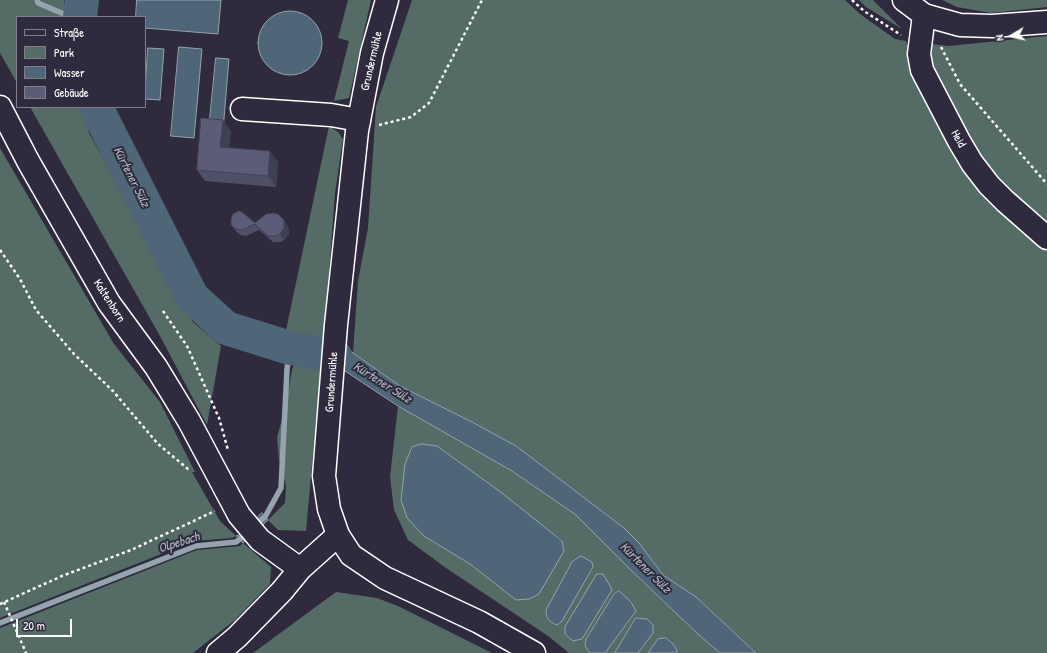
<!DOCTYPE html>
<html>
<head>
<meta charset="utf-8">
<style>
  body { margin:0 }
  #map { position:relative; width:1047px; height:653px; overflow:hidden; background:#2f2a3d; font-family:"Patrick Hand",sans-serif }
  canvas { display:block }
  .legend { position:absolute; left:16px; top:16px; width:130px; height:92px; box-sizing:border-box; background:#2f2a3d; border:1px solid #827f8b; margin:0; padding:5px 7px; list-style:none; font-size:12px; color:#fff }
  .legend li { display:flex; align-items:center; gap:8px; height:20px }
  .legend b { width:20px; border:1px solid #827f8b }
  .north { position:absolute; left:991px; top:16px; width:40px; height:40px; -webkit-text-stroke:3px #2f2a3d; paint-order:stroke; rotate:261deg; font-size:11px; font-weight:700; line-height:16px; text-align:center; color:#fff }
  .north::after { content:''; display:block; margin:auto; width:14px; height:18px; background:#fff; clip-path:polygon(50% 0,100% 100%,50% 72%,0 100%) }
  .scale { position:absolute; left:16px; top:619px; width:56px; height:18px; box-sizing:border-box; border:2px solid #fff; border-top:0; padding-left:5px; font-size:12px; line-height:14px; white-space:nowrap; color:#fff; -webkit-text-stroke:3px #2f2a3d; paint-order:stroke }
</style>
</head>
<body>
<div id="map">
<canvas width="1047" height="653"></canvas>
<ul class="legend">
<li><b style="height:5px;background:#2f2a3d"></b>Straße</li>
<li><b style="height:11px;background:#556b66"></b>Park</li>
<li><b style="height:11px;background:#4e6678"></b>Wasser</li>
<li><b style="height:11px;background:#5c5c79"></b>Gebäude</li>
</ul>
<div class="north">N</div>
<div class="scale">20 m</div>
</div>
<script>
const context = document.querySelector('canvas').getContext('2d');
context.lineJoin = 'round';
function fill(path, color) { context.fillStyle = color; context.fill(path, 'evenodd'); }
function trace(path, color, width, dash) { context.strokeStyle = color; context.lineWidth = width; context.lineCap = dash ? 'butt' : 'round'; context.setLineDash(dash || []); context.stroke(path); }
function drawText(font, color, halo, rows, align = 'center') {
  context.font = font + ' "Patrick Hand",sans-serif'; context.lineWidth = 4; context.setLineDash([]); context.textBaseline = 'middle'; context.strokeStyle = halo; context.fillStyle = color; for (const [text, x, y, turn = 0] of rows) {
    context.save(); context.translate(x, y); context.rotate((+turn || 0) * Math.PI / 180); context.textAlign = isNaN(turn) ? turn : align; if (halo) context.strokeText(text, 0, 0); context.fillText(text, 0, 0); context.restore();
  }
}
fill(new Path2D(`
  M0 0H64L67 17H17V83L0 53Z
  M348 0H371L349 98 334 101 349 41 338 38Z
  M412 0H845L860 14 895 39 906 41 917 76 1047 246V653H756L696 597 663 575 639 543 624 528 516 446 472 422 400 386 353 353 358 281 368 228 376 107Z
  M859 0H873L902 29 866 7Z
  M942 0H1047V7L991 13 957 7Z
  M1047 36V229L977 160 925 58 931 44 949 46Z
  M30 107H84L89 133 193 322 221 346 207 425 160 336Z
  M329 126 338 132 343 139 335 193 324 341 285 335Z
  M0 148 114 344 160 402 195 472H192L220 521 236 536 232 538 194 541 0 618Z
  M296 359 321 364 306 531 278 530 268 520 285 503 286 486 279 459 277 437 285 409 292 370Z
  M398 406 512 471 576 515 634 573 699 635 720 653H676L677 651 658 639 648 653H638L653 633 636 618 615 653H605L636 611 619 591 614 594 586 639 585 646 590 653H569L548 636 446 568 408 540 394 510 390 477ZM545 528 562 540 470 564 424 536Z
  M243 543 271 567 270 584 235 620 193 653H0V628L197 550 240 546Z
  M336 592 377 598 398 606 492 653H253Z`), '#556b66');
const water = new Path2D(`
  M137 0H221L218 34 145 28V17H136Z
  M258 43a32 32 0 1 1 64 0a32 32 0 1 1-64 0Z
  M179 47 202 49 194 138 171 136Z
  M148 48 164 49 160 100 145 99Z
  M216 58 229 59 223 130 209 129Z
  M293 336 324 341 346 348 400 386 472 422 516 446 624 528 639 543 663 575 696 597 756 653H720L699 635 634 573 576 515 512 471 398 406 345 371 327 365 296 359H288Z
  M422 444 437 446 502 493 562 541 564 551 539 594 529 599 516 600 470 564 424 536 407 518 401 500 405 464 412 447Z
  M262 513 268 520 243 543 236 536 241 534Z
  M581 556 592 562 593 567 562 621 557 625C549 622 546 618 546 610L572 562Z
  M597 574H603L609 584 612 590 582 639 573 641 565 634V627Z
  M619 591 631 602 636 611 605 653H590L585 646 586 639 614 594Z
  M636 618 647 619 653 625V633L638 653H615Z
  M666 638 674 645 677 651 676 653H648L658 639Z`);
fill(water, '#4e6678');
trace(water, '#95a3ae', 1);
trace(new Path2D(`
  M37 0 38 3 71 17
  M260 521 265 517 281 488 287 369 290 348
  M0 623 196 546 236 542 245 535`), '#95a3ae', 5.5);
trace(new Path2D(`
  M80 17 82 0
  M96 107 192 297 226 328 290 348 328 354 335 356`), '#4e6678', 34);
const minor = new Path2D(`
  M924 15 919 54 922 70 959 141 972 163 989 185 1005 201 1047 238
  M0 107 28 161 109 303 156 367 189 421 239 515 260 540 300 569
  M242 109 331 115 359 120
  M218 653 237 637 282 591 300 569 338 535`);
const major = new Path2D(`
  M387 0 372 53 357 131 336 325 324 476 329 509 338 535 351 555 385 578 479 622 534 653
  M904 0 924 15 960 25 992 26 1047 22`);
trace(minor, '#fff', 25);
trace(major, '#fff', 25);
trace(new Path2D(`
  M852 0 864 11 901 35
  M941 47 960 84 1047 184
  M379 125 411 117 429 103 482 0
  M0 250 20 279 36 310 74 354 113 391 158 444 188 469 191 470
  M163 311 187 346 219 418 228 450
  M4 602 26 653
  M0 604 62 576 131 550 215 511`), '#fff', 2.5, [3, 3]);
trace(minor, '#2f2a3d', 22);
trace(major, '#2f2a3d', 22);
fill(new Path2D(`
  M231 131 229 147 278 162 276 187 205 181 197 170Z
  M255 223 288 226 289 234 284 240 281 242H273L259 230 246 236 240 235 236 231 231 225Z`), '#4f4f68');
fill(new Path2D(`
  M223 120 231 131 228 158 220 147Z
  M270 151 278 162 276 187 268 176Z
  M284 220 288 226 289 234 284 240 280 234Z`), '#404055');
const building = new Path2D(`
  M201 118 223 120 220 147 270 151 268 176 197 170Z
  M239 211 242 212 255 223 266 214 274 213 278 214 284 220V228L280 234 276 236H268L255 224 242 230 236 229 231 225V219L233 214Z`);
fill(building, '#5c5c79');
trace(building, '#404055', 1);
drawText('12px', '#fff', '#2f2a3d', [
  ["Grundermühle",372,61,-77],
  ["Heid",958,139,61],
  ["Kaltenborn",109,301,57],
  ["Grundermühle",332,382,-86]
]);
drawText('italic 13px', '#afbac2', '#2f2a3d', [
  ["Kürtener Sülz",131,177,63],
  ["Kürtener Sülz",382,383,32],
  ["Olpebach",179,543,-18],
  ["Kürtener Sülz",645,568,45]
]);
</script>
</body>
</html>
